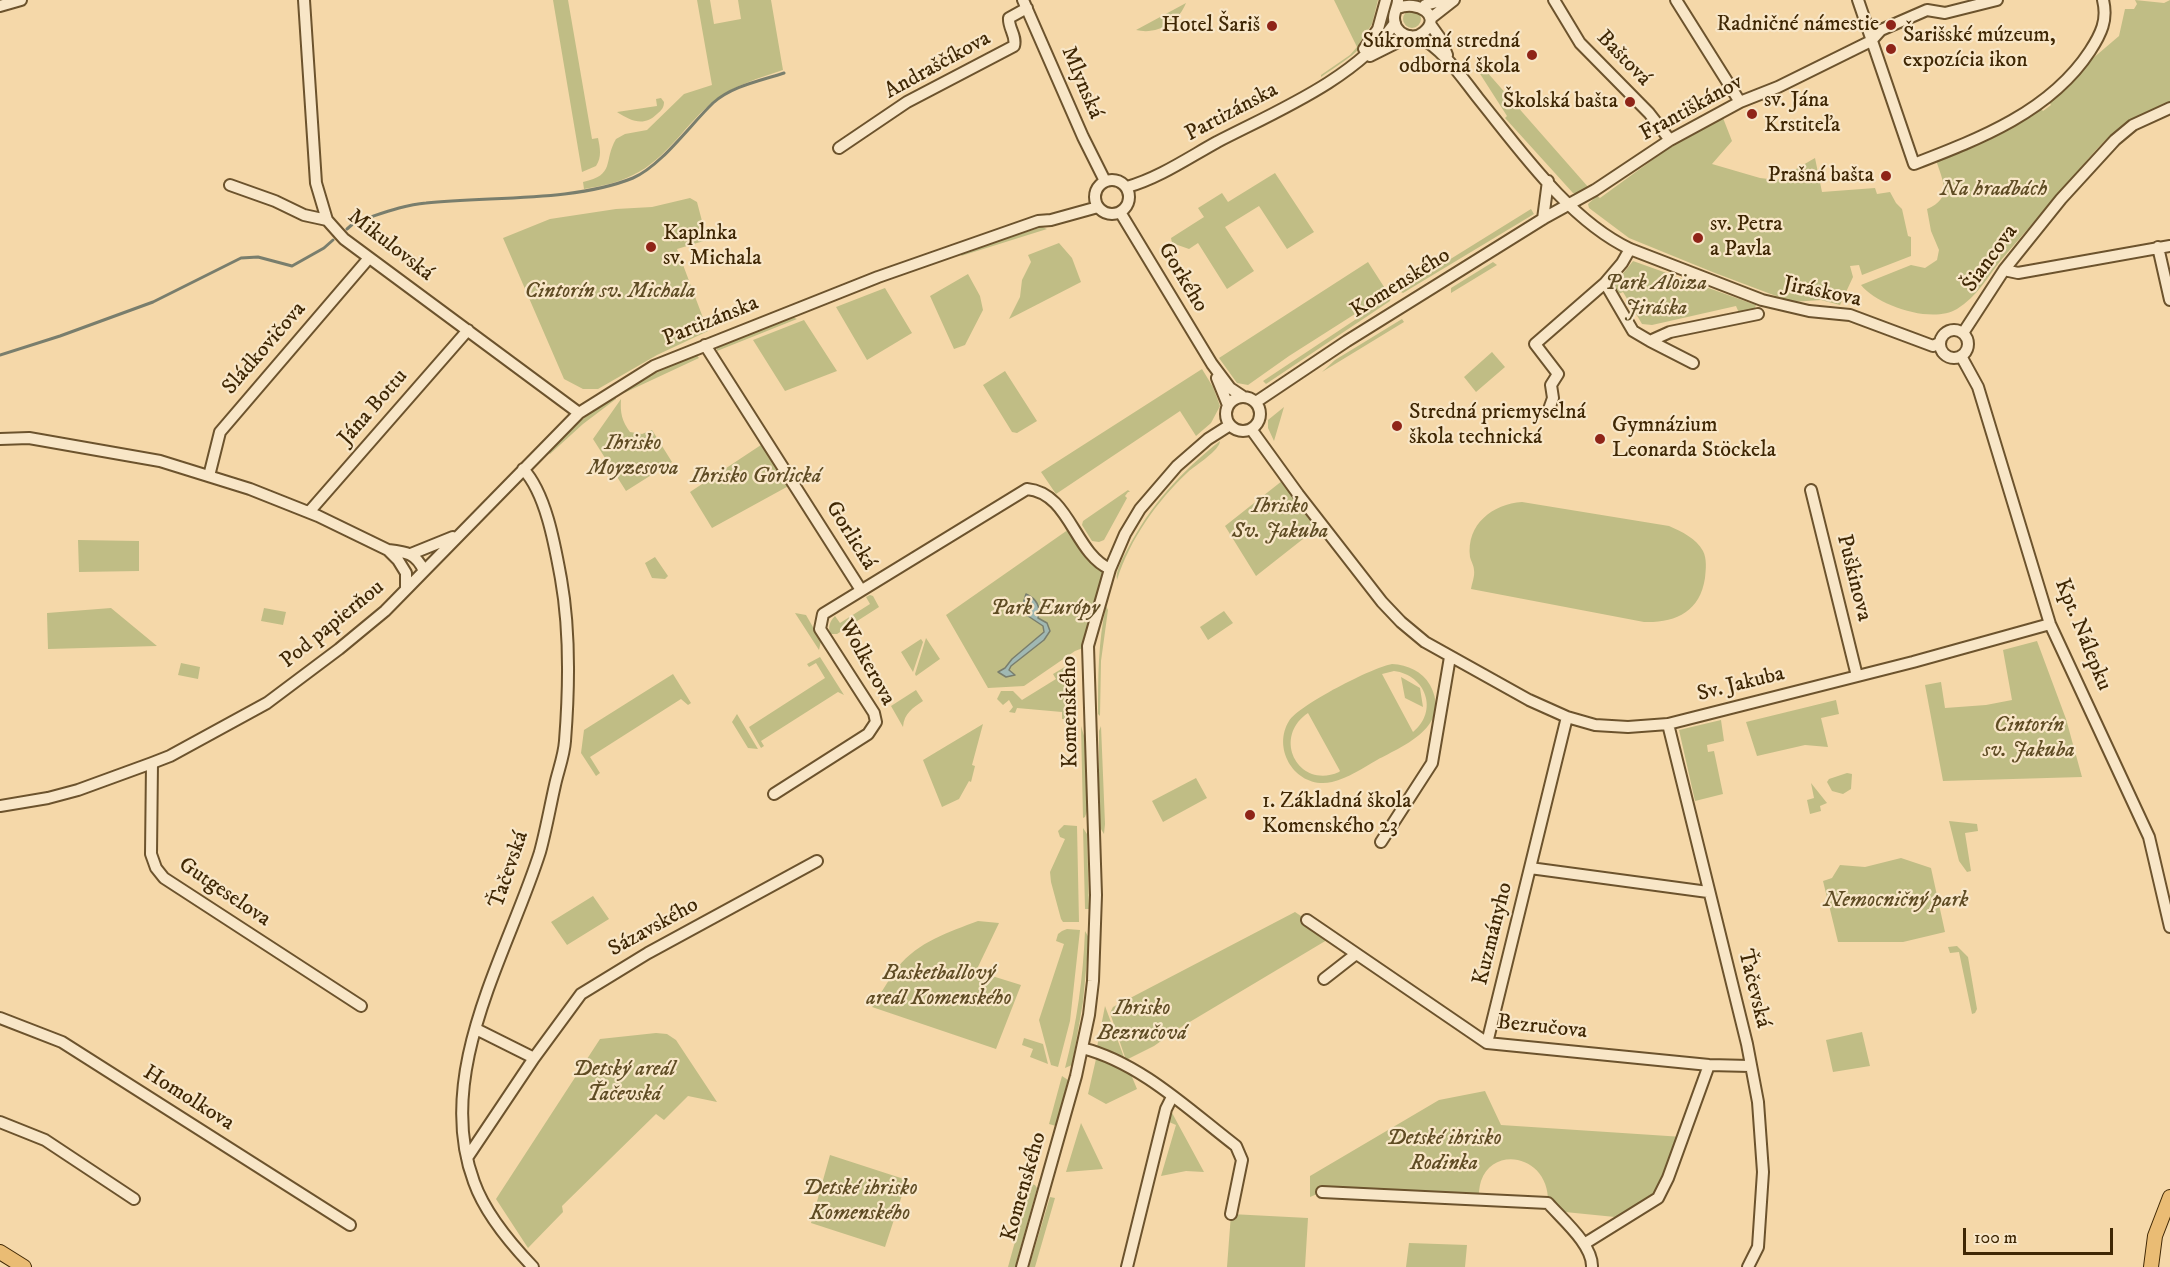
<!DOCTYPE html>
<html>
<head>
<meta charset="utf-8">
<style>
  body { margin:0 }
  #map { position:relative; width:2170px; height:1267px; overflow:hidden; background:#f5d8a9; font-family:"IM FELL DW Pica",serif }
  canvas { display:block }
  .scale { position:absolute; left:1963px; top:1228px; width:150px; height:27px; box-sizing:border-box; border:3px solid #3f2704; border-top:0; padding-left:8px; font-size:18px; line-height:21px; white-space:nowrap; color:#3f2704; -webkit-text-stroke:4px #f8e6c7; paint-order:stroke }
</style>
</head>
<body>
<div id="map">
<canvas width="2170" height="1267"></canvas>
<div class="scale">100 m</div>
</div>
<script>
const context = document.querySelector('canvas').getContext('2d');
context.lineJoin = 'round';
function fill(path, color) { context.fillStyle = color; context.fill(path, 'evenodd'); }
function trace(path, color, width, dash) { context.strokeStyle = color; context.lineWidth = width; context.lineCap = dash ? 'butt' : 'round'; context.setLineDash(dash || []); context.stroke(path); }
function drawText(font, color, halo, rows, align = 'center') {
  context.font = font + ' "IM FELL DW Pica",serif'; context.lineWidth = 4.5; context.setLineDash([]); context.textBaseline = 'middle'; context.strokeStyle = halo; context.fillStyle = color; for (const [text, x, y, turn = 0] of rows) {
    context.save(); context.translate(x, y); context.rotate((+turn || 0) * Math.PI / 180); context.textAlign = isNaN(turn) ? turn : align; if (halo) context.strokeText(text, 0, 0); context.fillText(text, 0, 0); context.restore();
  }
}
fill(new Path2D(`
  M553 0H568L592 139 598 138C600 148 602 157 596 166L582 172Z
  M697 0H710L714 24 741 19 738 0H771L783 70C759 78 735 85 715 100 686 123 667 159 633 175 617 183 602 186 584 189L583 182C616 175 603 161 616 139L625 134 647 130 684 94 712 85Z
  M1334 0H1378L1372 24 1358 46 1373 27C1368 49 1339 64 1321 77V75L1350 55 1357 47Z
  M2135 0 2164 3 2170 0V103C2153 110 2136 116 2121 127 2103 140 2088 159 2074 176 2050 203 2026 231 2002 259 1988 276 1977 297 1957 309 1932 324 1878 306 1861 285L1911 265 1925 268 1937 260 1939 250 1931 231 1927 209C1953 198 1943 182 1936 160L2040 108 2043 111 2051 105 2049 102 2085 65 2119 36 2125 9H2134L2137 4Z
  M1186 3C1178 23 1157 35 1136 30Z
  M1403 19a9 9 0 1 1 18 0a9 9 0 1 1-18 0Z
  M1479 63 1589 188 1581 193H1573L1505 118 1507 116 1475 66Z
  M661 98 664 102C664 107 662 110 657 114 644 127 631 121 617 112L657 106 656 99Z
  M1723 118 1732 141 1712 164 1760 178 1777 180 1815 158 1822 192 1875 188 1877 194 1890 192 1896 203 1902 209 1908 236 1911 237V256L1862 275 1859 265 1850 266 1853 277 1840 305 1821 300 1792 302 1715 273 1629 238 1589 208 1588 204 1597 196 1600 198 1666 150Z
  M1275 173 1314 232 1287 249 1259 206 1225 227 1254 271 1227 289 1198 243 1189 249 1172 243 1171 238 1204 217 1198 208 1222 193 1228 202Z
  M690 198 697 202 707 240 677 249 708 331 657 355 598 389H583L564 379 503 238 550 219 616 209 652 207Z
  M1531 209 1534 214 1403 293 1399 291Z
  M1042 227 1047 229 961 256 964 252Z
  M1059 243 1072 258 1081 282 1009 319 1020 297 1022 280 1031 262 1028 255Z
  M1633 261 1756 305C1754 314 1747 312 1739 313L1736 306 1652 325 1642 324 1623 292 1616 295 1613 286Z
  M1368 262 1388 293 1289 356 1248 385 1237 383 1219 358Z
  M1493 262 1497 265 1451 293V288Z
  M968 274 980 296 983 310 965 345 954 349 930 296Z
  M885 288 912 333 867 360 836 307Z
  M1391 296 1390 301 1266 384 1263 381Z
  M792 317 797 319 717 351V347L722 344Z
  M1402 319 1404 322 1322 372 1335 360Z
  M804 320 837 371 785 391 753 340Z
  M1492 352 1505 367 1476 392 1464 377Z
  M696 354 699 358 624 393 625 390 641 380Z
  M1202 369 1213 387 1220 406 1211 423 1196 436 1180 411 1056 494 1041 472Z
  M1005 371 1037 421 1017 433 1012 432 983 385Z
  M616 395V399L583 424 550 454 547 451 580 421Z
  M621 399C620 413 622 421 630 432L642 434 652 430 672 462 626 491 593 439Z
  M1284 407 1274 441 1268 428V420Z
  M767 441 794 483 712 528 690 492Z
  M1220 441C1220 450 1196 465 1188 472 1157 501 1130 539 1117 580 1115 571 1123 558 1127 550 1150 505 1181 472 1220 441Z
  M1287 477 1322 524 1256 576 1225 526Z
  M1128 490 1130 492H1128L1125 496 1127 498 1104 540 1099 542 1092 541 1082 525 1083 521Z
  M1522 502 1669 526C1682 532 1696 538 1703 551 1707 559 1706 569 1705 578 1700 612 1675 623 1644 622L1471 589C1472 583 1475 576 1474 570 1474 566 1471 561 1470 557 1466 524 1493 504 1522 502Z
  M1072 527 1110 569 1088 646 1075 651 1024 686 988 688 946 615Z
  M78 540 139 541V571L79 572Z
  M655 557 668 576 665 579 652 578 645 563Z
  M870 595 873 596 879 607 837 634H831C827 628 830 621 835 616L840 623 870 604 866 597Z
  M1106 606 1108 610 1101 661 1100 716 1098 714C1098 677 1098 642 1106 606Z
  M111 608 157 646 48 649 47 613Z
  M264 608 286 612 283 625 261 621Z
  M1224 611 1233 623 1208 640 1200 627Z
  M795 613 806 615 821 641 819 650Z
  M926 638 940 659 916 676 915 674Z
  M921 639 923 642 913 672 901 652Z
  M2037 641 2066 719 2082 777 1943 781 1925 685 1941 682 1945 708 1986 705 2012 700 2003 650Z
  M820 657 844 695 838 692 761 741 764 746 761 748 749 727 825 678 816 663 809 667 807 664Z
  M181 663 200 667 198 679 178 675Z
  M1392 664C1408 665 1422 671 1430 685 1452 726 1405 745 1377 760 1363 768 1348 778 1332 782 1297 790 1271 750 1289 721 1299 705 1373 667 1392 664ZM1394 671C1426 675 1439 711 1413 732L1382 674ZM1308 713 1340 771 1339 772C1299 790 1271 738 1308 713Z
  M1068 665H1072L1075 679 1067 678 1066 685H1075V689H1064L1063 696 1075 695V706L1065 704V712L1072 713V708H1076L1074 719H1062V712L1017 708 1015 713 1009 712 1013 707 1009 700 1003 705 997 699 1001 691H1013L1022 700 1056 679 1053 674Z
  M673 674 691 703 688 705 681 699 590 757 600 773 596 776 581 753 584 730Z
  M1401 677 1420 688 1423 707 1405 698Z
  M916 690 923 701C913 708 904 713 903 727L891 706Z
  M1836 700 1839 714 1821 718 1828 747 1805 745 1757 756 1746 722Z
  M737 714 758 749 748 748 732 722Z
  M1721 720 1724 741 1707 745 1708 752 1714 751 1723 794 1695 801 1679 730Z
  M983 724 972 765 975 766 971 782 969 781 959 799 942 807 923 760Z
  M1081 726 1085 739 1087 811 1085 817 1083 818Z
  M1101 726 1105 824 1104 834 1099 826V731Z
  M1847 773 1852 774 1851 789 1843 794 1832 791 1827 782 1829 779Z
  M1196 778 1207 798 1163 822 1152 801Z
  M1811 783 1827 803 1820 806 1821 811 1810 814 1807 800 1814 798Z
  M1949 821 1977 824 1978 831 1965 833 1971 871 1967 872 1959 861Z
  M1064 825 1077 826 1079 922H1063L1061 919 1051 882 1050 872 1065 839 1060 837 1058 831Z
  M1083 828 1087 834 1089 909H1085Z
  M1901 858 1931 868 1945 932 1903 942H1838L1823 881 1832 878 1840 865 1865 867Z
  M593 896 609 919 567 945 551 922Z
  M1295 912 1332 937 1178 1029 1154 1046 1126 1060 1110 1013 1113 1007Z
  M978 921 999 923 976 971 1021 985 996 1049 872 1007C881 994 888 980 898 967 918 942 949 932 978 921Z
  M1067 929 1080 930 1070 1021 1058 1067 1051 1065 1039 1020 1064 944 1056 941 1058 934 1062 931Z
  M1085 931 1089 938 1083 1002 1072 1065 1065 1068C1077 1023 1083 978 1085 931Z
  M1957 946 1968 957 1977 1009 1975 1013 1972 1014 1959 952 1950 953 1948 947Z
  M1105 1006 1125 1060 1097 1047Z
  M1862 1032 1870 1066 1833 1072 1826 1040Z
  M656 1033 667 1034 676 1040 717 1102 688 1096 664 1120 656 1114 562 1206 563 1212 528 1248 496 1199 600 1039Z
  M1024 1038 1043 1044 1048 1064 1030 1057 1033 1049 1022 1045Z
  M1096 1059H1100L1130 1072 1137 1089 1106 1104 1088 1094Z
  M1062 1076 1068 1080 1067 1083 1056 1126 1049 1124Z
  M1485 1091 1501 1125 1683 1137 1658 1198 1625 1218 1555 1211 1548 1203C1550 1156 1494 1144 1481 1181 1479 1187 1479 1194 1478 1200L1322 1192 1310 1197V1176L1439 1100Z
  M1171 1111 1204 1172 1186 1171 1161 1176 1176 1125 1169 1122Z
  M1081 1123 1103 1169 1066 1172Z
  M830 1155 907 1180 885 1247 811 1223Z
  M1031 1184 1035 1185 1037 1188 1015 1267H1008Z
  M1050 1197 1055 1198 1035 1267H1029Z
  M1231 1214 1308 1218 1305 1267H1227Z
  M1409 1243 1467 1245 1465 1267H1406Z`), '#c0bd85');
const water = new Path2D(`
  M1026 594C1037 599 1041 607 1038 618L1047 623 1050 631 1044 640 1011 666 1009 670 1015 675 1006 677 998 672 1005 668 1012 659 1044 632 1043 626 1025 614 1023 604Z`);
fill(water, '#a0b8b3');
trace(water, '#797e6d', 1.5);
trace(new Path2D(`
  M347 229 355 222C378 215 402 205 426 203 490 196 574 202 633 178 661 166 690 125 713 103 732 86 760 81 784 73
  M0 355 60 336 153 302 241 258 258 257 292 266 324 248 333 240`), '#797e6d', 3);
const minor = new Path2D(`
  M304 0 316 183 327 220 344 239 579 413
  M1023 0 1083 137 1105 181
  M1554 0 1580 43 1649 113 1670 140
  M1676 0 1740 102
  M1858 0 1914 164C1979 139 2050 112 2090 51 2101 34 2108 20 2103 0
  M1425 5 1445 0
  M0 6 21 0
  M1398 8C1417 0 1443 15 1424 32 1413 42 1394 34 1394 18 1394 12 1398 6 1398 0
  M1431 18 1454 0
  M1430 24 1440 38 1447 55
  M1418 36C1444 50 1460 75 1478 98 1520 150 1569 220 1630 249L1762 300 1809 311 1850 315 1933 346 1939 343
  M1364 49 1378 29 1386 0
  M1370 56 1410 36
  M839 148 907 102 1014 46C1017 36 1008 28 1009 18L1027 8
  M1095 197a17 17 0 1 1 34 0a17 17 0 1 1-34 0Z
  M230 185 275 201 304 215 327 220
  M1127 187C1159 178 1188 158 1217 142 1277 111 1355 79 1395 23
  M1120 212 1212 364 1230 388 1242 396
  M1543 219 1548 181
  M2158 247 2170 300
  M2004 270 2018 273 2170 246
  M1605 283 1633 331 1650 341 1670 332 1758 314
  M1940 344a14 14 0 1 1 28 0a14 14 0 1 1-28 0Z
  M1963 333 2004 270 2061 199 2115 140 2133 125 2170 108
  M1650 341 1693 363
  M705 345 861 590
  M1961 356 1978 387 2050 624 2149 837 2170 927
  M1217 378 1228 405
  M1226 414a17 17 0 1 1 34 0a17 17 0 1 1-34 0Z
  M1256 402 1347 341 1546 217 1595 190 1670 140 1740 102 1778 87 1871 41 1881 30 1927 10 1945 13 1997 0
  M1548 412 1553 398 1551 385 1558 374 1535 344 1605 283 1622 263 1630 249
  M1251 429 1298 494 1382 602 1401 622 1425 642 1529 700 1567 717 1595 725 1628 727 1668 724 1913 662 2050 624
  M0 439 29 438 160 461 250 489 318 516 388 550 398 560 406 573V589
  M523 469C546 493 555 546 561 579 570 629 569 690 565 741 564 756 558 771 555 785 550 807 546 830 540 852 508 953 433 1073 474 1182 485 1213 510 1243 533 1267
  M209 476 220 432 369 258
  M1811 490 1857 676
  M309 512 468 330
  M388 550C406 552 416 553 424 571
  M411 554 453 537
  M1668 724 1747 1044 1758 1102 1763 1172 1758 1247 1748 1267
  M152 763 151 854 156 868 164 878 361 1006
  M774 794 868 734 876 722 874 713 820 629 823 614 1027 489C1070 493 1074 553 1110 569
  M0 806 48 798 78 790 152 763 170 756 267 703 339 649 385 611 579 413 654 366 878 277 1038 221 1051 220 1098 207
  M1381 842 1432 763 1450 657
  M1530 868 1708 892
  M1307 920 1487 1043 1709 1065 1750 1066
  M1324 979 1356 954
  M0 1018 62 1042 350 1225
  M476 1029 534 1058
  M1487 1043 1567 717
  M1082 1048C1141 1063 1189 1110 1236 1146L1242 1160 1231 1214
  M0 1122 45 1140 134 1199
  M467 1158 534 1058 581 994 648 953 817 861
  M1322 1192 1548 1203C1562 1219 1593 1245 1592 1267
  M1584 1244 1658 1198 1668 1178 1709 1065
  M1022 1267 1076 1076 1089 1015 1093 981 1096 895 1088 646 1110 569 1125 534 1140 509 1177 466 1208 439 1230 425
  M1127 1267 1166 1109 1172 1097`);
const major = new Path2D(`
  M0 1252 24 1267
  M2151 1267 2155 1236 2170 1197`);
trace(minor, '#6c532d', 14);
trace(major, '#3f2704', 16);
trace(minor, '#f8e6c7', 10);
trace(major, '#eabc74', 14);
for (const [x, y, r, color] of [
  [1891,25,6,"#8f2418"],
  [1272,26,6,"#8f2418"],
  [1891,49,6,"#8f2418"],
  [1532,55,6,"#8f2418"],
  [1630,102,6,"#8f2418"],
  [1752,114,6,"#8f2418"],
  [1886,176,6,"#8f2418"],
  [1698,238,6,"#8f2418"],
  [651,247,6,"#8f2418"],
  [1397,426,6,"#8f2418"],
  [1600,439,6,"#8f2418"],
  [1250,815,6,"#8f2418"]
]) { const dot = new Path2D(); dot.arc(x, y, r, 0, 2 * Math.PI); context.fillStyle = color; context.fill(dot); trace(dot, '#f8e6c7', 2); }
drawText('22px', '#3f2704', '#f8e6c7', [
  ["Radničné námestie",1879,25,"right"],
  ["Hotel Šariš",1260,26,"right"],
  ["Šarišské múzeum,",1903,36],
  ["expozícia ikon",1903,61],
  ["Súkromná stredná",1520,42,"right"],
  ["odborná škola",1520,67,"right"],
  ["sv. Jána",1764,101],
  ["Krstiteľa",1764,126],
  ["Školská bašta",1618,102,"right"],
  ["Prašná bašta",1874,176,"right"],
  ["sv. Petra",1710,225],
  ["a Pavla",1710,250],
  ["Kaplnka",663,234],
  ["sv. Michala",663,259],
  ["Stredná priemyselná",1409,413],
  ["škola technická",1409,438],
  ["Gymnázium",1612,426],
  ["Leonarda Stöckela",1612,451],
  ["1. Základná škola",1262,802],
  ["Komenského 23",1262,827]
], 'left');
drawText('22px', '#3f2704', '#f8e6c7', [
  ["Baštová",1623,59,46],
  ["Andraščíkova",938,66,-29],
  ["Mlynská",1081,83,67],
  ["Františkánov",1692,109,-29],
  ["Partizánska",1232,113,-28],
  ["Mikulovská",390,246,38],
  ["Šiancova",1991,259,-54],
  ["Gorkého",1182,278,59],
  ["Komenského",1401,284,-32],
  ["Jiráskova",1822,293,12],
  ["Partizánska",711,322,-22],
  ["Sládkovičova",265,349,-49],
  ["Jána Bottu",374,408,-49],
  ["Gorlická",850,536,58],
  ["Puškinova",1853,578,76],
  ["Pod papierňou",333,625,-39],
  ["Kpt. Nálepku",2082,635,68],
  ["Wolkerova",866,663,61],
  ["Sv. Jakuba",1741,685,-14],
  ["Komenského",1071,712,-91],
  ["Ťačevská",510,870,-71],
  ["Gutgeselova",224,893,34],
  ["Sázavského",654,928,-29],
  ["Kuzmányho",1494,934,-76],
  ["Ťačevská",1753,989,76],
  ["Bezručova",1542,1028,6],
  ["Homolkova",188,1099,32],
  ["Komenského",1025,1187,-74]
]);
drawText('italic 22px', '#5f4c24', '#f8e6c7', [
  ["Na hradbách",1994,190],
  ["Park Aloiza",1656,284],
  ["Jiráska",1656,309],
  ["Cintorín sv. Michala",610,292],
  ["Ihrisko",633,444],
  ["Moyzesova",633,469],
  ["Ihrisko Gorlická",756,477],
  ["Ihrisko",1280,507],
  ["Sv. Jakuba",1280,532],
  ["Park Európy",1045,609],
  ["Cintorín",2029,726],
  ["sv. Jakuba",2029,751],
  ["Nemocničný park",1896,901],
  ["Basketballový",939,974],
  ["areál Komenského",939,999],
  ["Ihrisko",1142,1009],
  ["Bezručová",1142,1034],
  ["Detský areál",624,1070],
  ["Ťačevská",624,1095],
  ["Detské ihrisko",1444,1139],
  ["Rodinka",1444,1164],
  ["Detské ihrisko",860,1189],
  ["Komenského",860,1214]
]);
</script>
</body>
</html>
